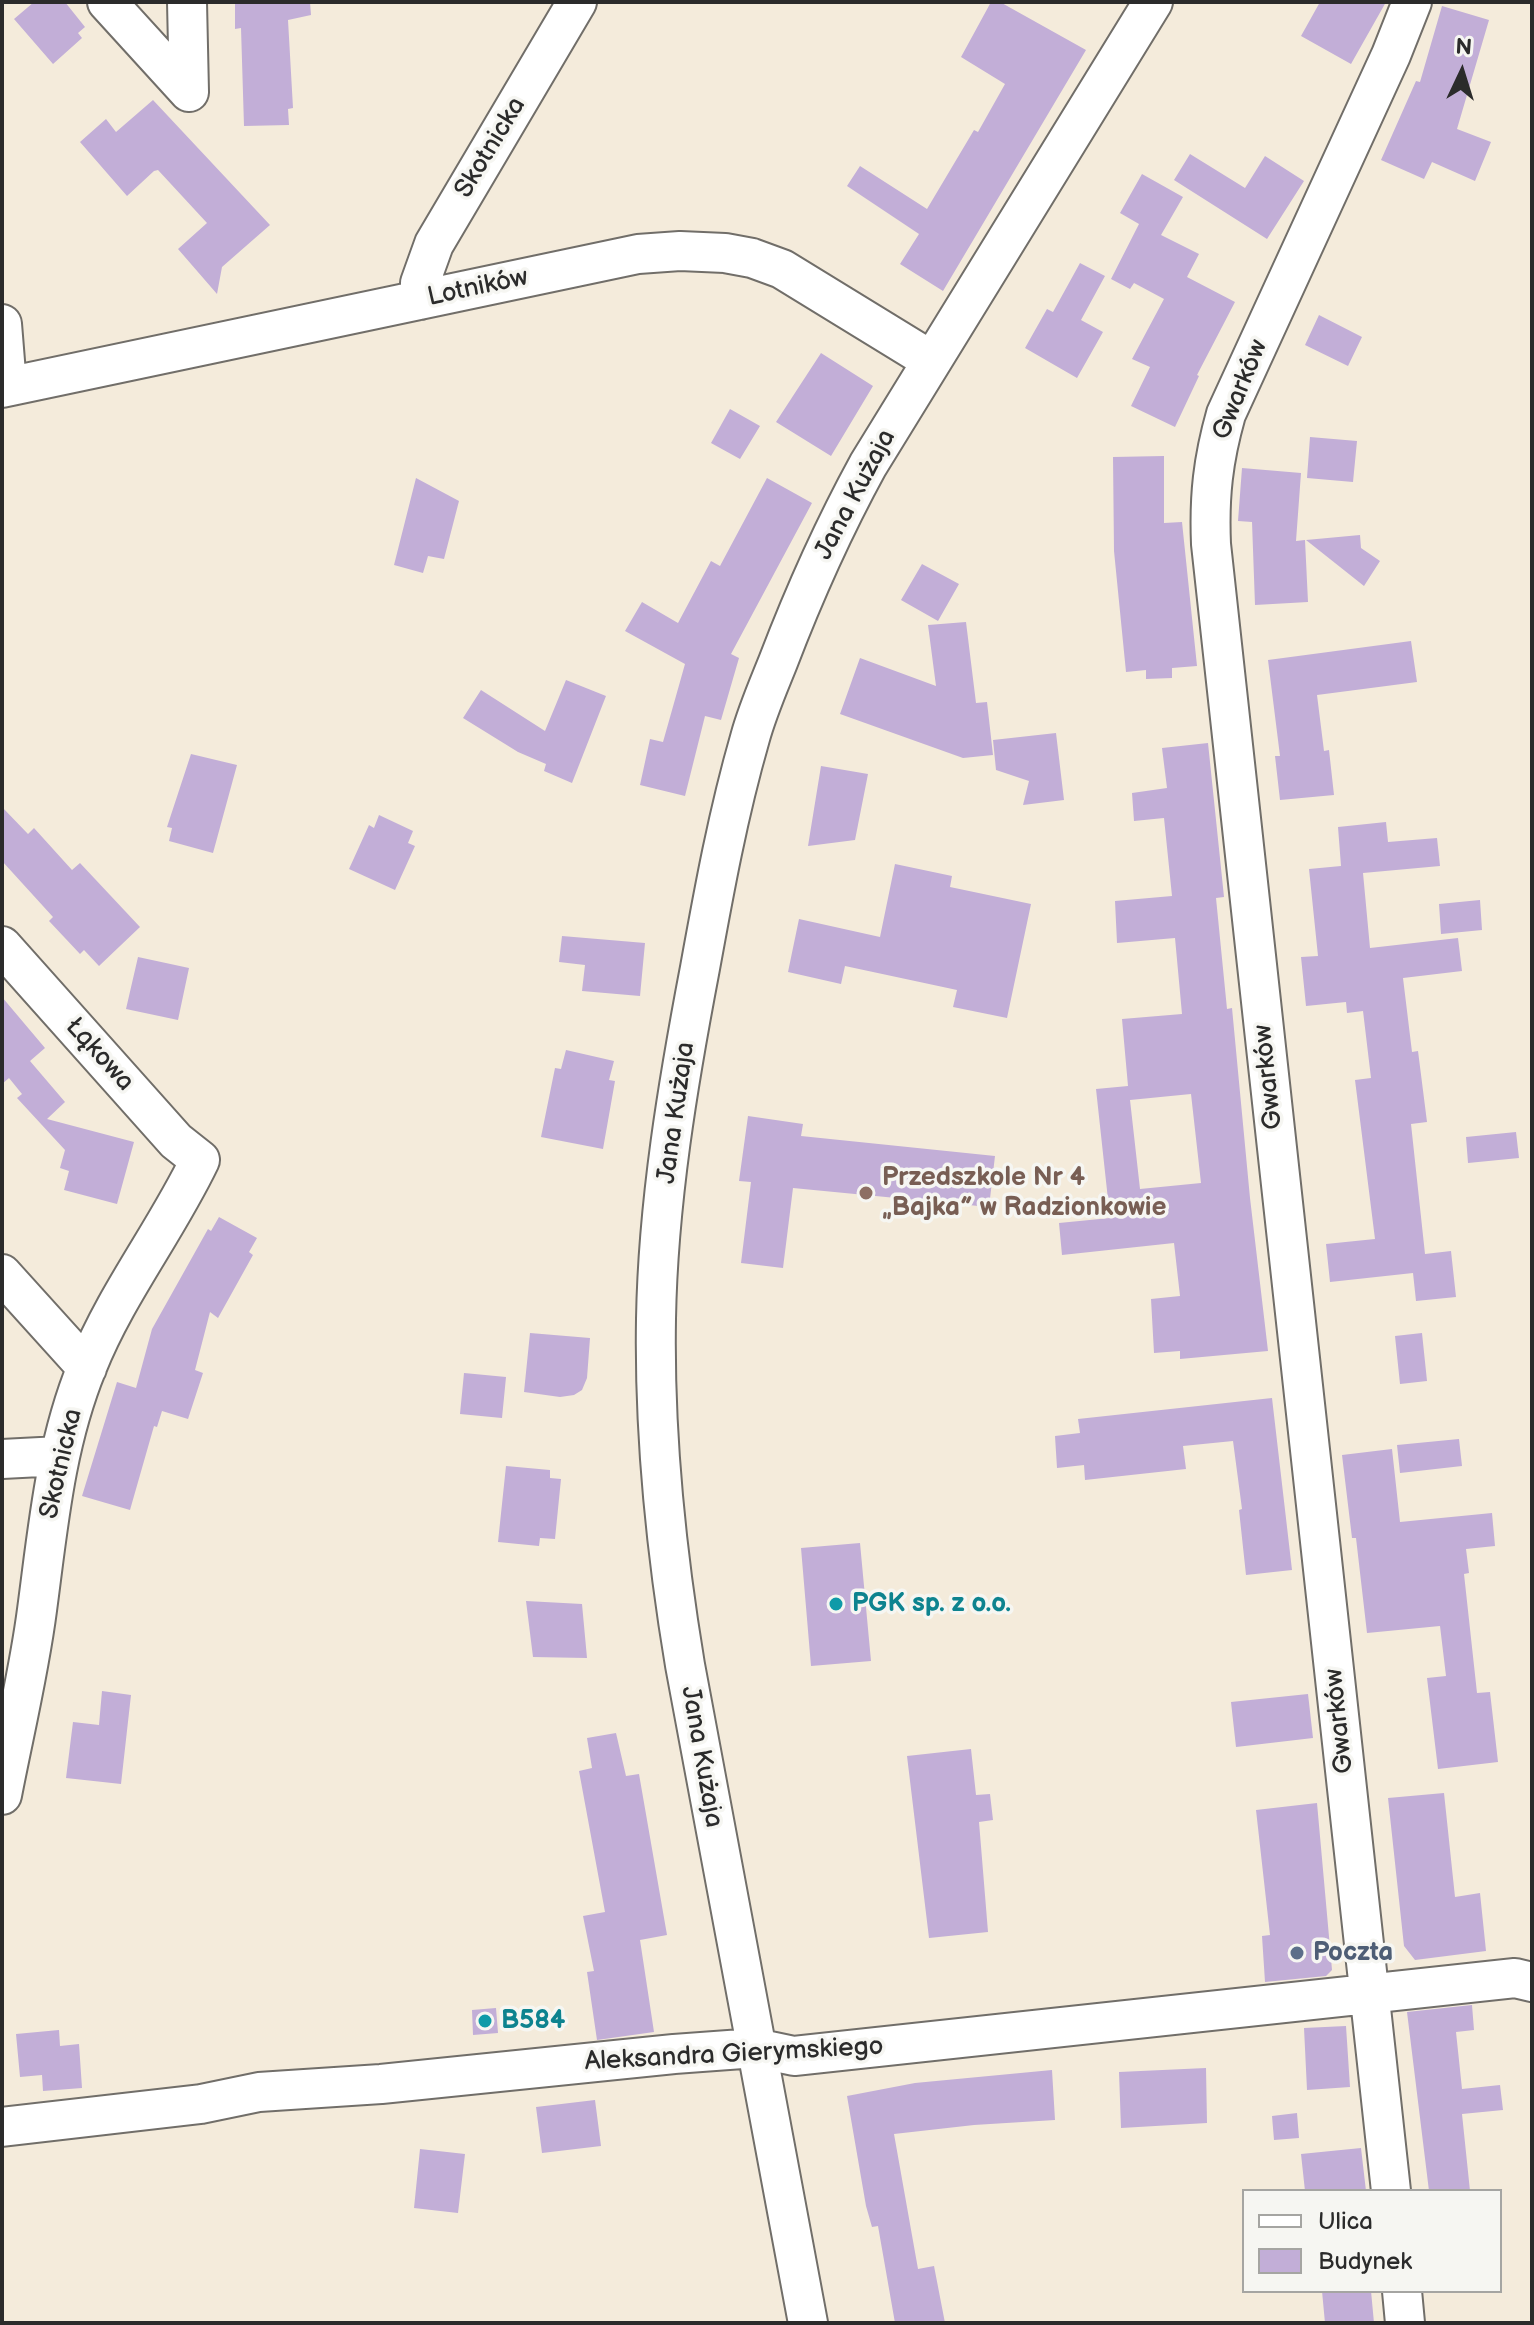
<!DOCTYPE html>
<html>
<head>
<meta charset="utf-8">
<style>
  body { margin:0 }
  #map { position:relative; width:1534px; height:2325px; overflow:hidden; background:#f4ebdb; font-family:"Balsamiq Sans",sans-serif }
  canvas { display:block }
  .frame { position:absolute; inset:0; border:4px solid #2b2b2b; pointer-events:none }
  .legend { position:absolute; left:1242px; top:2189px; width:260px; height:104px; box-sizing:border-box; background:#f6f6f2; border:2px solid #a5a5a2; margin:0; padding:10px 14px; list-style:none; font-size:24px; color:#2b2b2b }
  .legend li { display:flex; align-items:center; gap:16px; height:40px }
  .legend b { width:40px; border:2px solid #a5a5a2 }
  .north { position:absolute; left:1422px; top:32px; width:80px; height:80px; -webkit-text-stroke:6px #f6f6f2; paint-order:stroke; rotate:4deg; font-size:22px; font-weight:700; line-height:32px; text-align:center; color:#2b2b2b }
  .north::after { content:''; display:block; margin:auto; width:28px; height:36px; background:#2b2b2b; clip-path:polygon(50% 0,100% 100%,50% 72%,0 100%) }
</style>
</head>
<body>
<div id="map">
<canvas width="1534" height="2325"></canvas>
<div class="frame"></div>
<ul class="legend">
<li><b style="height:10px;background:#fff"></b>Ulica</li>
<li><b style="height:22px;background:#c2aed7"></b>Budynek</li>
</ul>
<div class="north">N</div>
</div>
<script>
const context = document.querySelector('canvas').getContext('2d');
context.lineJoin = 'round';
function fill(path, color) { context.fillStyle = color; context.fill(path, 'evenodd'); }
function trace(path, color, width, dash) { context.strokeStyle = color; context.lineWidth = width; context.lineCap = dash ? 'butt' : 'round'; context.setLineDash(dash || []); context.stroke(path); }
function drawText(font, color, halo, rows, align = 'center') {
  context.font = font + ' "Balsamiq Sans",sans-serif'; context.lineWidth = 7; context.setLineDash([]); context.textBaseline = 'middle'; context.strokeStyle = halo; context.fillStyle = color; for (const [text, x, y, turn = 0] of rows) {
    context.save(); context.translate(x, y); context.rotate((+turn || 0) * Math.PI / 180); context.textAlign = isNaN(turn) ? turn : align; if (halo) context.strokeText(text, 0, 0); context.fillText(text, 0, 0); context.restore();
  }
}
fill(new Path2D(`
  M34 2H65L85 27 78 33 82 38 53 64 14 19Z
  M235 2H310L311 15 288 20 293 108 288 109 289 125 244 126 241 28 235 29Z
  M991 2H1000L1086 50 943 291 900 264 919 234 847 186 860 166 927 209 974 130 978 132 1005 84 961 57Z
  M1320 2H1386L1351 64 1301 36Z
  M1442 6 1489 20 1457 129 1491 142 1475 181 1432 162 1424 179 1381 160 1416 81 1420 82Z
  M153 100 270 225 222 267 217 294 178 249 207 223 158 170 154 171 127 196 80 142 106 119 116 132Z
  M1190 154 1245 188 1265 156 1304 181 1267 239 1174 180Z
  M1142 174 1183 197 1161 235 1199 254 1187 277 1235 302 1197 375 1199 376 1175 427 1131 406 1150 367 1132 359 1164 299 1134 283 1130 289 1111 279 1139 224 1120 213Z
  M1080 263 1105 276 1081 320 1103 332 1077 378 1025 348 1047 309 1053 312Z
  M1319 315 1362 337 1348 366 1305 345Z
  M821 353 873 386 831 456 776 422Z
  M730 409 760 426 740 459 711 443Z
  M1310 437 1357 441 1353 482 1307 478Z
  M1164 456V523L1182 522 1197 666 1172 668V678L1146 679V670L1126 672 1114 551 1113 457Z
  M1242 468 1301 473 1296 541 1305 540 1308 602 1255 605 1252 522 1238 521Z
  M416 478 459 501 444 559 428 556 423 573 394 565Z
  M767 478 812 503 731 654 739 658 721 720 705 716 685 796 640 785 650 739 663 742 685 664 625 631 642 602 678 623 711 561 720 566Z
  M1360 535 1361 548 1380 561 1364 586 1306 540Z
  M922 564 959 584 938 621 901 600Z
  M966 622 976 703 987 702 993 755 963 758 840 714 860 658 936 686 928 625Z
  M1411 641 1417 682 1317 695 1324 751 1329 750 1334 795 1280 800 1275 756H1280L1268 660Z
  M566 680 606 696 572 783 544 771 546 764 518 752 463 718 481 690 545 731Z
  M1056 733 1064 800 1023 805 1029 781 996 770 993 740Z
  M1208 743 1224 897 1216 898 1227 1009 1232 1008 1250 1198 1268 1351 1180 1359V1351L1154 1353 1151 1299 1180 1296 1174 1243 1062 1255 1059 1223 1110 1218 1096 1089 1128 1086 1122 1019 1182 1014 1175 938 1117 943 1115 901 1172 896 1164 818 1134 821 1132 793 1167 788 1162 748ZM1191 1094 1201 1183 1140 1189 1130 1100Z
  M191 754 237 765 213 853 169 841 172 828 167 827Z
  M821 766 868 774 855 840 808 846Z
  M2 807 28 834 34 828 72 870 80 863 140 927 99 966 84 950 80 954 49 921 53 917 2 861Z
  M379 815 413 831 408 843 415 846 395 890 349 869 369 825 374 828Z
  M1386 822 1388 842 1437 838 1440 866 1363 873 1370 948 1458 938 1462 971 1403 978 1412 1052 1418 1051 1427 1122 1411 1124 1425 1254 1451 1251 1456 1297 1416 1301 1413 1273 1330 1282 1326 1244 1375 1239 1355 1080 1371 1078 1363 1011 1347 1013 1346 1002 1306 1006 1301 957 1318 956 1309 869 1341 866 1338 827Z
  M895 864 952 876 950 887 1031 904 1007 1018 953 1007 957 990 845 966 841 984 788 972 799 919 880 937Z
  M1480 900 1482 930 1441 934 1439 904Z
  M562 936 645 943 640 996 582 991 585 965 559 962Z
  M138 957 189 968 178 1020 126 1009Z
  M2 997 45 1048 30 1061 65 1102 47 1119 134 1142 117 1204 64 1190 69 1171 60 1168 65 1150 17 1098 22 1094 9 1078 2 1084Z
  M566 1050 614 1061 609 1080 615 1081 603 1149 541 1137 555 1068 561 1069Z
  M748 1116 803 1124 801 1136 995 1156 989 1207 793 1188 783 1268 741 1263 751 1182 739 1181Z
  M1516 1132 1519 1158 1468 1163 1466 1137Z
  M219 1217 257 1238 249 1252 253 1255 218 1318 210 1312 195 1370 203 1373 188 1419 162 1411 157 1427 154 1426 130 1510 82 1496 117 1382 136 1388 152 1329 208 1229 211 1231Z
  M530 1333 590 1338 587 1378 582 1390 574 1395 560 1397 524 1392Z
  M1422 1333 1427 1381 1400 1384 1395 1336Z
  M464 1373 506 1377 502 1418 460 1414Z
  M1272 1398 1292 1570 1246 1575 1239 1510 1242 1509 1233 1441 1183 1446 1186 1469 1085 1480 1084 1465 1057 1468 1055 1436 1080 1433 1078 1419Z
  M1459 1439 1462 1466 1400 1473 1397 1445Z
  M1392 1449 1400 1522 1492 1513 1495 1546 1466 1549 1469 1573 1464 1574 1477 1693 1490 1692 1498 1762 1438 1769 1427 1678 1446 1676 1440 1626 1367 1633 1356 1538H1352L1342 1455Z
  M506 1466 550 1470V1478L561 1479 555 1539 540 1538 539 1546 498 1542Z
  M860 1543 871 1661 811 1666 801 1548Z
  M526 1601 582 1604 587 1658 533 1657Z
  M102 1691 131 1695 121 1784 66 1778 73 1722 99 1725Z
  M1308 1694 1313 1738 1236 1747 1231 1702Z
  M616 1733 626 1776 639 1774 667 1935 640 1940 654 2032 597 2040 587 1972 594 1971 583 1916 605 1912 579 1771 592 1768 587 1738Z
  M971 1749 976 1795 990 1794 993 1820 979 1822 988 1932 929 1938 907 1756Z
  M1444 1793 1455 1897 1480 1893 1486 1951 1415 1960 1404 1946 1388 1798Z
  M1317 1803 1332 1970 1326 1976 1265 1982 1262 1936 1270 1935 1256 1810Z
  M1472 2005 1474 2030 1456 2032 1462 2089 1500 2085 1503 2110 1462 2114 1470 2191H1429L1407 2012Z
  M496 2008 498 2033 473 2035 472 2010Z
  M1346 2026 1350 2087 1307 2090 1304 2028Z
  M59 2030 60 2046 79 2044 82 2088 43 2091 42 2075 20 2077 16 2034Z
  M1206 2068 1207 2123 1121 2128 1119 2072Z
  M1052 2070 1055 2120 974 2125 894 2134 918 2269 934 2266 945 2323H895L878 2226 872 2227 866 2206 847 2096 915 2083Z
  M595 2100 601 2146 542 2153 536 2107Z
  M1297 2113 1299 2138 1274 2140 1272 2116Z
  M1361 2148 1366 2191H1305L1301 2154Z
  M420 2149 465 2154 458 2213 414 2208Z
  M1322 2291H1371L1374 2323H1325Z`), '#c2aed7');
const minor = new Path2D(`
  M107 2 189 92
  M187 2 189 92
  M420 300V283L434 244 577 2
  M2 324 7 386
  M2 388 638 254 680 251 725 253 752 258 782 269 932 361
  M2 946 176 1141 200 1160C166 1231 116 1294 87 1367 55 1445 48 1528 37 1610 29 1672 14 1733 2 1795
  M2 1274 87 1368
  M2 1459 60 1456
  M2 2127 201 2104 259 2092 381 2084 674 2054 756 2048 794 2056 1515 1978 1532 1982
  M1391 2191 1211 544C1209 496 1213 460 1226 414L1391 55 1412 2
  M1402 2291 1405 2323
  M808 2323 685 1665C666 1551 654 1436 656 1319 658 1202 678 1083 700 968 714 891 728 814 750 738 757 712 768 687 778 662 804 594 833 529 868 465L1153 2`);
trace(minor, '#716e69', 42);
trace(minor, '#fff', 38);
for (const [x, y, r, color] of [
  [866,1193,8,"#8d6e63"],
  [836,1604,8,"#0f9aa8"],
  [1297,1953,8,"#5c6f8a"],
  [485,2021,8,"#0f9aa8"]
]) { const dot = new Path2D(); dot.arc(x, y, r, 0, 2 * Math.PI); context.fillStyle = color; context.fill(dot); trace(dot, '#f6f6f2', 3); }
drawText('26px', '#2b2b2b', '#f6f6f2', [
  ["Skotnicka",491,148,-59],
  ["Lotników",478,288,-12],
  ["Gwarków",1241,390,-68],
  ["Jana Kużaja",856,495,-62],
  ["Łąkowa",99,1055,48],
  ["Gwarków",1269,1077,-96],
  ["Jana Kużaja",677,1113,-82],
  ["Skotnicka",62,1464,-77],
  ["Gwarków",1340,1721,-96],
  ["Jana Kużaja",701,1757,80],
  ["Aleksandra Gierymskiego",734,2055,-3]
]);
drawText('bold 26px', '#785e54', '#f6f6f2', [
  ["Przedszkole Nr 4",882,1178],
  ["„Bajka” w Radzionkowie",882,1208]
], 'left');
drawText('bold 26px', '#0d838f', '#f6f6f2', [
  ["PGK sp. z o.o.",852,1604],
  ["B584",501,2021]
], 'left');
drawText('bold 26px', '#4e5e75', '#f6f6f2', [
  ["Poczta",1313,1953]
], 'left');
</script>
</body>
</html>
